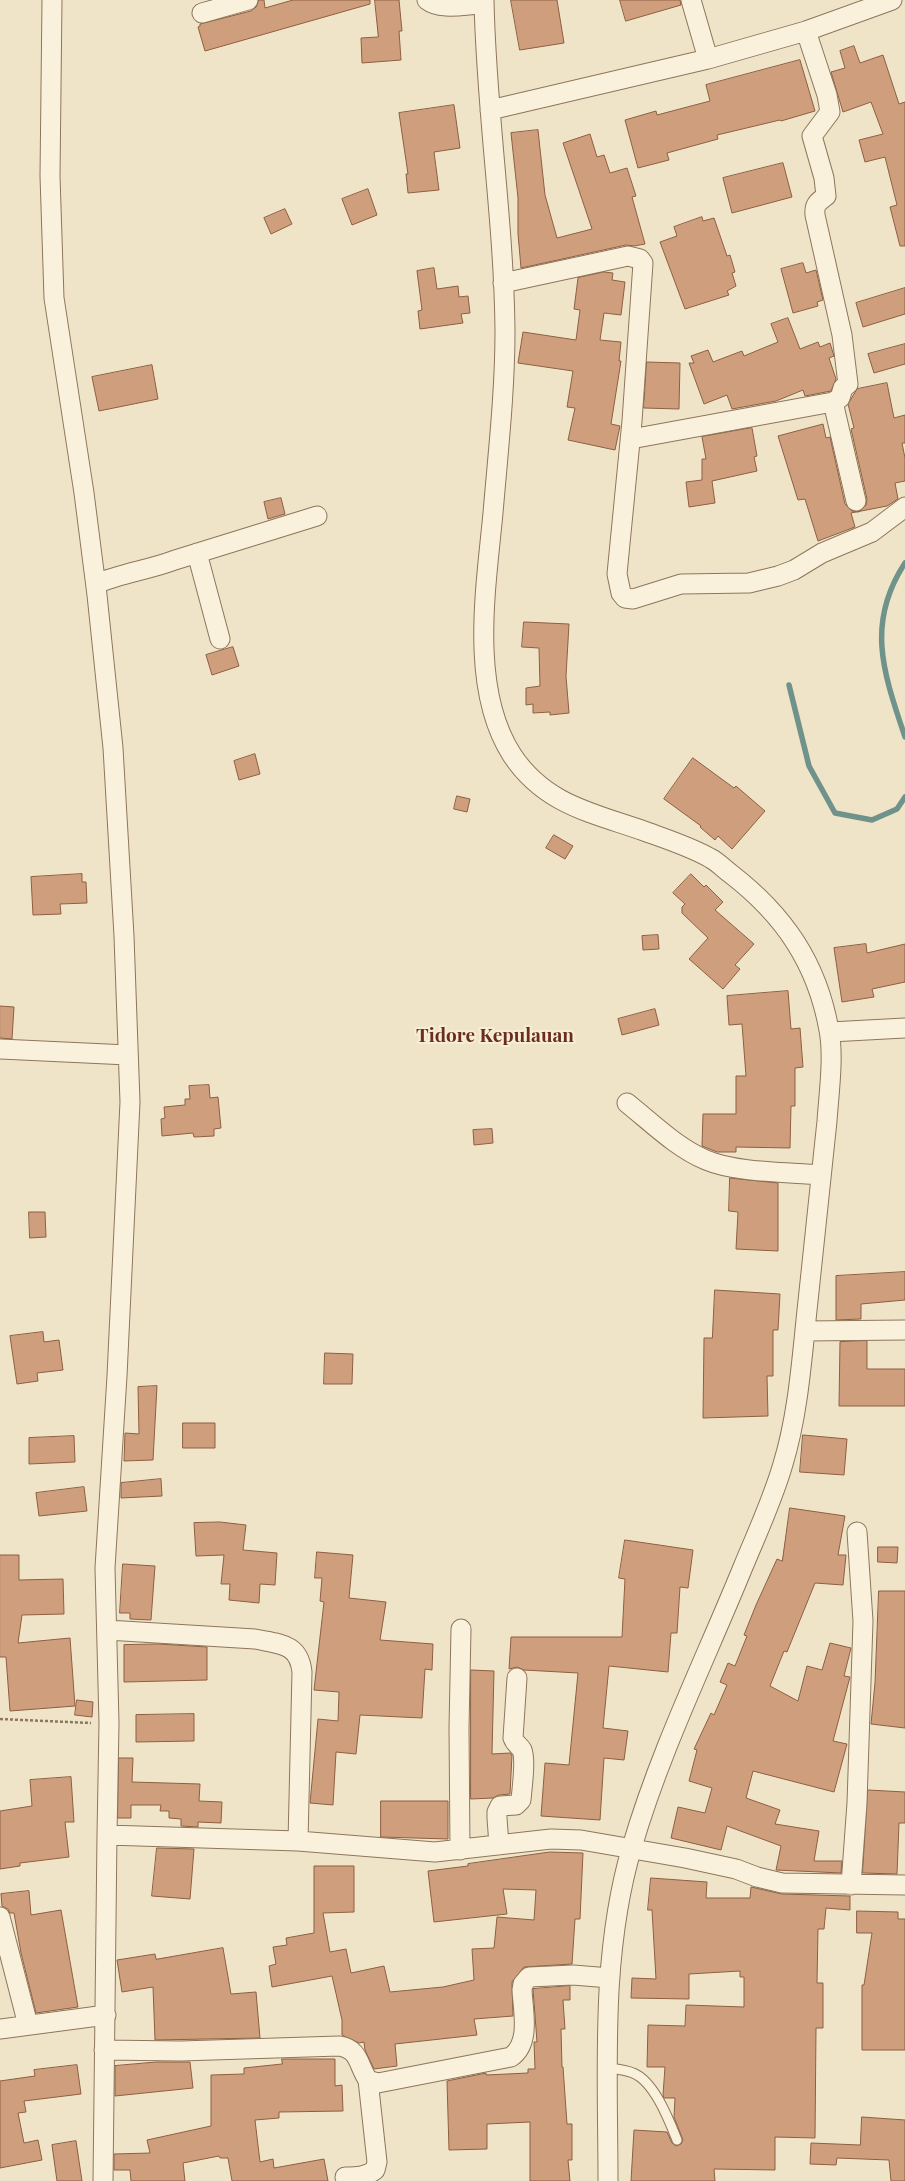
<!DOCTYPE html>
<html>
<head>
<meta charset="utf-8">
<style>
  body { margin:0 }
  canvas { display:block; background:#f0e4c8 }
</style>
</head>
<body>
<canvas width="905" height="2181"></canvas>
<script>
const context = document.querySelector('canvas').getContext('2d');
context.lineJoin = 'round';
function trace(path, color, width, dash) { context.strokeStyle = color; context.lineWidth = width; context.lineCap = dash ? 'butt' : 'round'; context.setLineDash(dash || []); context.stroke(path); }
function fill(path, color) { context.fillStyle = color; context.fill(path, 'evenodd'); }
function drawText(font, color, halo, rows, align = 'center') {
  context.font = font + ' "Playfair Display",serif'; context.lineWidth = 4; context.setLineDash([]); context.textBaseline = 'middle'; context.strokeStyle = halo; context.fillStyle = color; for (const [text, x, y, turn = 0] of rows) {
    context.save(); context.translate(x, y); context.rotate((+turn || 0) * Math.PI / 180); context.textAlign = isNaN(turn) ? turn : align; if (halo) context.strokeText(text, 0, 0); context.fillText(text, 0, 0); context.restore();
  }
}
trace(new Path2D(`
  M905 563C865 624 884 674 905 737
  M789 685 809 766 835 813 872 820 897 809 905 797`), '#6f938a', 5.5);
const building = new Path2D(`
  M259 0H264L265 8 293 0H370V4L205 51 198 27 200 26V24L251 11 256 7Z
  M375 0H399L402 31H399L401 60 362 63 361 38 378 37Z
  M511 0H557L564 43 520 50Z
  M620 0H680L681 5 626 21Z
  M854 46 860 63 883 55 899 104 905 102V246H900L890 207 897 205 885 157 865 162 859 140 883 134 871 102 843 112 831 72 845 68 840 51Z
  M800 60 815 111 781 121 780 120 717 135 718 139 667 153 669 160 638 168 625 120 656 111 657 115 710 101 706 85Z
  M454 105 460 148 434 152 439 190 408 193 406 174H408L399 113Z
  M538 130 545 195 557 238 592 229 563 143 590 134 597 157 604 155 610 173 627 168 636 196 632 197 645 244 634 246 626 245 521 268 518 234V198L511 133Z
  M783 163 792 197 732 213 723 178Z
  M368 189 377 215 352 225 342 199Z
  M285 209 292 224 271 234 264 218Z
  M702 217 703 221 714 218 727 256 730 255 735 272 732 273 736 286 727 291 729 295 685 309 660 242 677 236 674 227Z
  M803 263 806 273 816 270 823 300 817 302 818 306 793 313 781 269Z
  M434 268 437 289 458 286 459 297 468 296 470 313 461 314 463 323 420 329 418 311 422 310 417 271Z
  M604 272 613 273 612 280 625 282 621 315 604 313 600 340 621 342 619 361H621L611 424 620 426 615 450 568 440 575 408 567 407 573 371 518 363 523 332 576 340 580 310 574 309 578 278Z
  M905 288V314L863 327 856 303Z
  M788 318 800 349 818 342 820 347 830 343 834 356 829 358 836 379 831 391 805 396 803 390 776 401 732 409 727 395 704 404 689 363H694L691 356 708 350 713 362 742 351 744 356 778 342 771 324Z
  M905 344V364L874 373 868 354Z
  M647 362 680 363 679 409 644 408Z
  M152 365 158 399 99 411 92 377Z
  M887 383 894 418 905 415V443H902L905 458V481L895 483 898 499 887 506 851 513 855 527 818 541 805 499 798 500 778 436 823 424 826 438 830 437 845 504 852 511 859 512 866 505 867 499 851 429 854 428 848 404 857 389Z
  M752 428 757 456 754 457 757 471 712 481 715 503 689 507 686 482 702 480V459H706L702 437Z
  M281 498 285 514 268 519 264 502Z
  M524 622 569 624 566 676 569 713 550 715V712L533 713V704L526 705V688L540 686 539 648 522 647Z
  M233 647 239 666 212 675 206 655Z
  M255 754 260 774 239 780 234 761Z
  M693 758 734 788 736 786 765 811 732 849 718 836 715 840 700 827 701 826 664 799Z
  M457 796 470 799 467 812 454 809Z
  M554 835 573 846 565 859 546 848Z
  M82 874V882H86L87 903 60 904 61 914 33 915 31 877Z
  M691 874 704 887 706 885 723 902 715 910 754 944 735 965 740 969 723 989 689 959 708 938 682 913V907L685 904 673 893Z
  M658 935 659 949 643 950 642 936Z
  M866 944 867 953 905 944V982L872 989 874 997 842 1002 834 948Z
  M788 991 791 1029 800 1028 803 1067 795 1068V1106H791L790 1148 736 1147V1152H717L702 1146 703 1114H736V1076H746L742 1024 729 1025 727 996Z
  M0 1006 14 1007 12 1039 0 1038Z
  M655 1009 659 1025 622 1035 618 1019Z
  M209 1085 210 1098 218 1097 221 1128 214 1129V1136L194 1137 193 1133 162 1136 161 1119 165 1118 164 1107 185 1105V1099H190L189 1086Z
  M492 1129 493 1143 474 1145 473 1130Z
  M730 1178 778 1183V1251L736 1249 738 1212 729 1211Z
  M29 1212H45L46 1237 30 1238Z
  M905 1272V1300L861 1304V1319L836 1320V1276Z
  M715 1290 780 1294 778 1330H773V1376H767L768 1416 703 1418 704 1338H712Z
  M43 1332 44 1342 59 1340 63 1370 37 1373 38 1381 17 1384 10 1336Z
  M867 1341V1369H905V1406H839L840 1342Z
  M325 1353 353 1354 352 1384H324Z
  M157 1386 153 1460 124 1461 125 1433 139 1434 138 1387Z
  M183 1423H215V1448H183Z
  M803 1435 847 1439 844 1475 800 1472Z
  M74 1436 75 1462 29 1464V1438Z
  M161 1479 162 1496 121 1498V1483Z
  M84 1487 87 1511 39 1516 36 1493Z
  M790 1508 845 1516 838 1555H846L843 1585 815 1583 787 1652 784 1651 770 1686 798 1701 807 1666 822 1670 830 1643 851 1648 844 1676 850 1677 833 1741 847 1744 834 1792 753 1771 746 1798 780 1810 775 1824 819 1831 814 1861H842L841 1873 776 1870 781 1846 727 1826 721 1850 671 1838 678 1807 705 1813 712 1788 689 1781 697 1750 694 1749 711 1713 714 1715 727 1685 720 1682 728 1663 735 1666 747 1636 744 1635 756 1605 777 1559 782 1561Z
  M220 1522 246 1525 243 1550 277 1553 275 1585 260 1584 259 1603 229 1600 230 1584H221L224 1555 196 1556 194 1523Z
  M625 1540 693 1550 688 1588 680 1587 677 1633H671L668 1672 609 1666 603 1728 628 1731 624 1760 604 1758 600 1820 541 1816 545 1763 569 1765 578 1673 524 1670 517 1667 509 1669 511 1637H622L625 1579 619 1578Z
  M878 1547H898L897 1563 878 1562Z
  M317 1552 353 1555 349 1598 386 1602 380 1640 433 1644 432 1670 425 1669 422 1718 360 1715 356 1754 336 1752 333 1805 310 1803 318 1719 338 1721 339 1692 314 1690 324 1602 320 1601 322 1578H315Z
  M0 1555H19V1580L63 1579 64 1614 22 1615 18 1643 70 1638 75 1706 10 1711 6 1657H0Z
  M123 1564 155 1566 151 1620 130 1619V1613H120Z
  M879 1591H905V1728L871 1724 875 1683Z
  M159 1644 207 1647V1680L124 1682V1645Z
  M471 1670 494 1671 492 1754 510 1753 512 1755 510 1794 499 1795 493 1798 471 1799Z
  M77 1700 93 1702 92 1717 75 1715Z
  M194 1714V1741L136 1742V1715Z
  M119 1758H133L132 1782 200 1784 199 1801 222 1802 221 1823 198 1822V1827L181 1826V1819L169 1818V1811H160L161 1805H131V1818H118Z
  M71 1777 74 1822H65L69 1857 20 1863V1866L0 1869V1811L32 1806 30 1780Z
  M868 1790 905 1792V1823H899L897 1874 863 1873Z
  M381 1801H448V1839L381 1837Z
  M157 1848 194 1849 190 1899 152 1896Z
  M550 1852 583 1853 580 1919H575L572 1964 524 1967 512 1982 513 2016 474 2019 477 2035 395 2044 397 2066 374 2069 365 2050 364 2042 359 2043 342 2035V2020L332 1976 272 1987 269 1966 276 1964 273 1947 287 1945 286 1938 314 1933V1866H354V1912L323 1913 330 1952 346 1949 351 1973 384 1966 390 1992 443 1987 474 1980 472 1949 494 1948 497 1917 534 1920 536 1890 503 1889 507 1914 434 1922 428 1871 468 1866V1864Z
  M651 1878 707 1882 706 1898H750L751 1887 782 1894 850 1896V1910L826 1908 824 1929H818L817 1983H823V2028H816L815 2138 775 2137V2170L714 2169 715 2181H631L634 2130 667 2132 672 2143 676 2146 681 2144 683 2140 674 2117 675 2098H664L663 2095 665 2067H647L648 2025 685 2026 686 2005 744 2007V1977H740V1971L689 1974V1999L631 1998 632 1978 656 1979 652 1910H648Z
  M29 1891 31 1915 61 1910 78 2007 36 2013 21 1953 14 1913H10L8 1909 2 1906 1 1894Z
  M857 1911 898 1912V1919H905V2050H862V1985H864L872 1933H857Z
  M223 1948 231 1994 256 1992 260 2038 155 2040 153 1987 122 1992 117 1960 155 1954 156 1959Z
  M570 1986V2000H563L565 2029H561L562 2067H563L567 2124H572V2160H568L570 2181H530V2122L487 2124V2149L449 2150 447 2081 486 2073V2075L528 2073V2069H535L534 2042H537L533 1989Z
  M282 2059H335V2086L342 2085 343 2111 279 2112V2118L255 2120 260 2162 273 2159 274 2168 324 2159 328 2181H232L228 2158H220L219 2156 183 2163 185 2181H131L130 2170H114V2154L150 2153 147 2140 211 2126V2075L244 2074V2068L282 2064Z
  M156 2062H190L193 2088 115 2096V2066Z
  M77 2065 81 2094 24 2101 26 2112 18 2113 24 2143 38 2140 42 2160 0 2168V2081L35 2076 34 2070Z
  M862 2117 905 2120V2181H891L889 2160 837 2158 836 2165 810 2164 811 2143 860 2145Z
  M76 2141 82 2181H57L52 2145Z`);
fill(building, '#cf9f7d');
trace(building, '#8d5f41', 1);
const service = new Path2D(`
  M608 2068C616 2069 626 2070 633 2073 654 2081 669 2120 677 2140`);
const minor = new Path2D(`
  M52 0 50 176 54 298 84 493 97 595 113 748 124 936 130 1102 117 1376 105 1568 109 1723 107 1835
  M427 0C441 11 467 4 484 4
  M484 0C486 111 504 220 505 331 505 392 498 453 493 513 486 588 469 688 512 755 545 805 593 813 644 831 666 839 691 847 710 858 718 862 724 869 731 874 784 915 817 963 829 1030 834 1057 829 1092 827 1121 821 1181 814 1241 808 1301 802 1355 799 1411 783 1464 773 1499 757 1533 743 1567 705 1660 660 1751 632 1847 600 1955 608 2070 608 2181
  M691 0 708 59
  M202 13 248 0
  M806 31 827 95 830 112 812 136 824 178 826 196C818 202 814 204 815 215L842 335 848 384 843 388 840 398 833 402
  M490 110 708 59 806 31 892 0
  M503 283 628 256 640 259 643 263 632 421 617 574 621 593 625 598 633 599 681 584 749 583 778 576 794 570 822 553 872 532 905 507
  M631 439 833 402 856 501
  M197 553 220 639
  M96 584C121 573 149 570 175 560L317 516
  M830 1032 905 1028
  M0 1049 128 1055
  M627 1103C652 1123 677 1148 706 1160 736 1173 789 1172 821 1175
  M805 1331 905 1330
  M107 1630 255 1639C279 1644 299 1643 302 1672L298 1841
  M499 1845 497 1818V1812L500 1806 516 1805 521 1800C522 1788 526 1760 522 1750 519 1745 515 1744 513 1738L517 1678
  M460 1850 459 1728 461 1629
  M851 1885 857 1803 863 1621 857 1532
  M0 1917 28 2025
  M0 2029 106 2015
  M104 2050 181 2051 339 2046C360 2049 358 2066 368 2080L378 2083 511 2057C531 2043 523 2011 522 1990L523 1984 529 1977 573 1975 610 1978
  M345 2177C357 2177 365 2177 375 2170L377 2162 368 2080
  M103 2181 107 1835 298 1841 435 1852 551 1839 581 1840 685 1858 736 1869 757 1877 782 1883 905 1885`);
trace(service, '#8d765c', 11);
trace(minor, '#8d765c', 21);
trace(new Path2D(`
  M0 1719 91 1723`), '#8d765c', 2.5, [3, 2]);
trace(service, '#faf1dc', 9);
trace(minor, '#faf1dc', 19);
drawText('bold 19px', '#6b2e1e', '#f7eed8', [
  ["Tidore Kepulauan",495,1036]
]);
</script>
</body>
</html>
